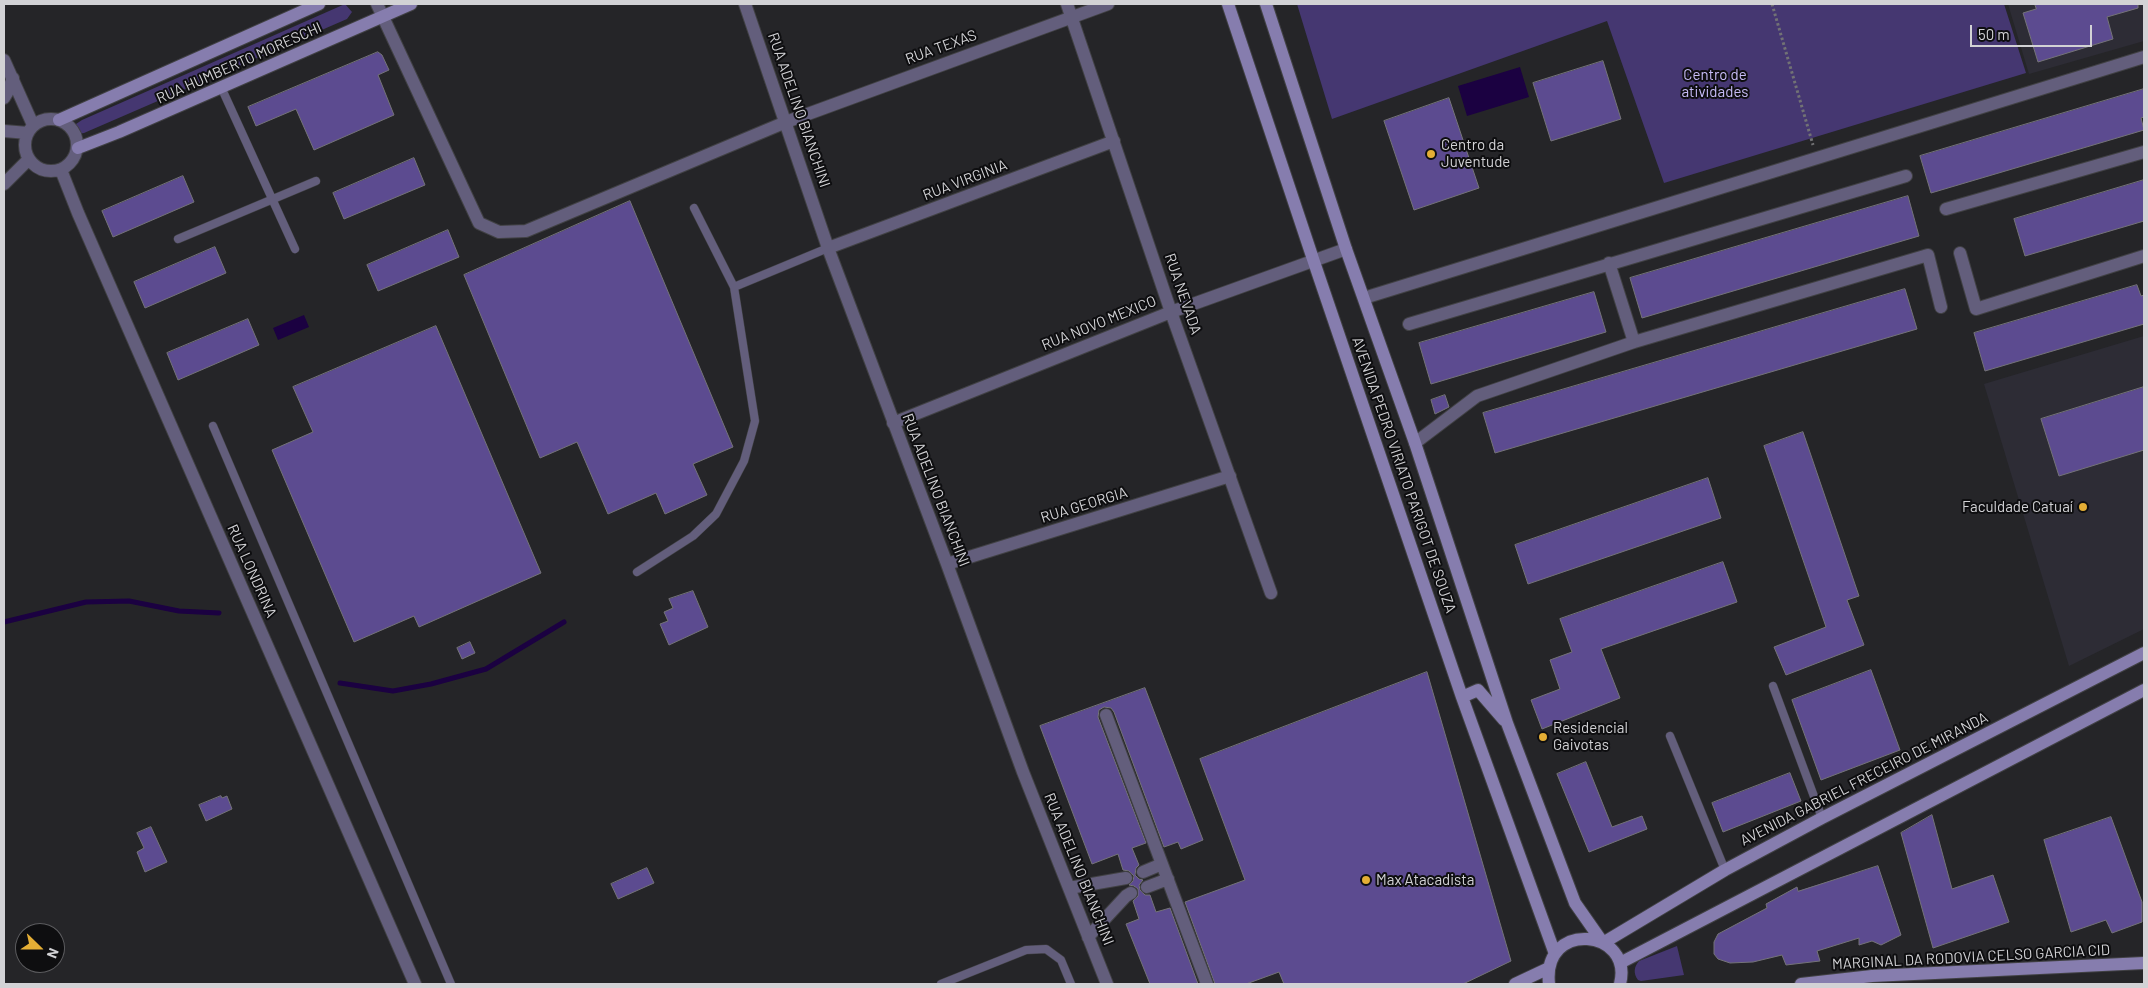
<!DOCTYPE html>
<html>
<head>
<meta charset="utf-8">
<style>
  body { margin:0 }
  #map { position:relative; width:2148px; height:988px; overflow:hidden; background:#252528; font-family:Barlow,sans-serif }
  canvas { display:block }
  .frame { position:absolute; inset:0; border:5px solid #d2d2d5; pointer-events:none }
  .north { position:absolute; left:15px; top:923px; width:50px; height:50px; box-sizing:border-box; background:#0e0e10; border:1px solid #5c5c5f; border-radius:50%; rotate:112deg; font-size:14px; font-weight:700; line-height:20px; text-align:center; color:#d2d2d5 }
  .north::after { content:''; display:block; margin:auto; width:18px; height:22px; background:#e4ae35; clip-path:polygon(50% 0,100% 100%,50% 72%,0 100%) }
  .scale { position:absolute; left:1970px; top:25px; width:122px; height:22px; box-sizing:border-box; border:2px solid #d2d2d5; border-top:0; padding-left:6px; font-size:15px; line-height:18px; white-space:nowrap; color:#d2d2d5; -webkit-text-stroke:4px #0e0e10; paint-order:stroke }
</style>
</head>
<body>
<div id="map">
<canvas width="2148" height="988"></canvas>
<div class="frame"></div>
<div class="north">N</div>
<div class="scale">50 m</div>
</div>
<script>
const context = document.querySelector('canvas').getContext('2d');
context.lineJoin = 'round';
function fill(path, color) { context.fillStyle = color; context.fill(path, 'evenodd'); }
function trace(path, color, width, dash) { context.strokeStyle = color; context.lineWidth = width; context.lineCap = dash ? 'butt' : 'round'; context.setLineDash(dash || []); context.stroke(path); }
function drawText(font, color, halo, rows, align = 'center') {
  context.font = font + ' Barlow,sans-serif'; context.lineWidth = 4; context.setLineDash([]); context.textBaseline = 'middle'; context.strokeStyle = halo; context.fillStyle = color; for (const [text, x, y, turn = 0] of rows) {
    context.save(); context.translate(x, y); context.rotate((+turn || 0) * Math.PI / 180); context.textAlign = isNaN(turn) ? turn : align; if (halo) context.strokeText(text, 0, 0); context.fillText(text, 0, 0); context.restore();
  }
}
fill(new Path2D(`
  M2008 4H2144V41L2029 74Z
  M2144 336V629L2069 666 1984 384Z`), '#2d2c35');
fill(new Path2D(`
  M345 4 352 12 347 19 84 133 78 134 74 130 76 124 82 120Z
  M1297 4H2004L2026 73 1664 183 1607 21 1332 119Z
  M1677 946 1684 975 1641 981 1638 980C1633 973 1634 967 1639 961Z`), '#453771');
fill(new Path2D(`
  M1520 67 1529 97 1467 116 1458 86Z
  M304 315 309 327 278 340 273 328Z`), '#1b0141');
trace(new Path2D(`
  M4 622 86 602 129 601 179 611 219 613
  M340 683 393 691 431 684 486 669 564 622`), '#1b0141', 5);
const building = new Path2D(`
  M2035 4H2138V8L2107 17 2113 39 2038 62 2023 13 2036 9Z
  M378 52 382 55 389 70 378 75 394 115 314 150 296 109 256 126 248 107Z
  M1603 61 1621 119 1551 141 1533 83Z
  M2144 89V117L2141 118 2144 130 1931 193 1920 156Z
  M1449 98 1479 188 1414 210 1384 121Z
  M414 158 425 185 344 219 333 193Z
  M183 176 194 202 113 237 102 211Z
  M2144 180V221L2025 256 2014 219Z
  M1908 196 1919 236 1642 318 1630 278Z
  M630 201 733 447 693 464 707 495 665 514 656 493 608 514 577 442 540 458 464 275Z
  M448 230 459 257 378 291 367 265Z
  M215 247 226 273 145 308 134 282Z
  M2137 285 2141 296 2144 295V324L1985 371 1974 333Z
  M1905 289 1917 329 1495 453 1483 413Z
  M1594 292 1606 332 1431 384 1419 343Z
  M248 319 259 345 178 380 167 353Z
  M436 326 541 573 419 627 414 616 354 642 272 450 313 432 293 387Z
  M2144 387V450L2059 476 2041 419Z
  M1445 395 1449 407 1435 414 1431 400Z
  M1803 432 1859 596 1847 600 1864 645 1786 675 1774 647 1826 627 1764 446Z
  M1708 478 1721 518 1528 584 1515 545Z
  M1723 562 1737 602 1601 649 1620 698 1542 729 1531 700 1560 689 1550 660 1572 652 1560 619Z
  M693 591 708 627 669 645 660 624 668 621 664 612 673 608 669 599Z
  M470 642 475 653 462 659 457 648Z
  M1871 670 1900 750 1821 780 1792 700Z
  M1427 672 1511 961 1463 984H1284L1279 972 1246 984H1215L1185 902 1245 880 1200 759Z
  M1145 688 1203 840 1181 849 1178 842 1164 847 1114 712 1111 708 1104 707 1099 710 1098 717 1146 843 1132 848 1139 865 1136 868 1135 875 1139 879 1143 880 1139 885 1140 890 1145 895H1150L1156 912 1170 908 1198 984H1150L1126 924 1139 919 1133 901 1138 896V889L1134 886 1129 885 1133 881 1134 876 1129 871 1123 870 1118 854 1092 864 1040 726Z
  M1586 762 1612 827 1642 816 1647 829 1589 852 1557 774Z
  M1790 773 1801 801 1723 832 1712 803Z
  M221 796 222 798 227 796 232 809 206 821 199 805Z
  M1932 815 1952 889 1993 875 2009 922 1933 948 1901 833Z
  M2111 817 2142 902V922L2112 933 2106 920 2071 932 2044 840Z
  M151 827 167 862 145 872 137 852 144 848 137 833Z
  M1878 866 1901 935 1881 945 1872 941 1859 945V938L1817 951 1820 961 1786 965 1782 955 1753 962 1730 963 1718 959 1714 954V942L1718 934 1767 908 1766 904 1797 887 1798 891Z
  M647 868 654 883 618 899 611 884Z`);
fill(building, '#5c4b90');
trace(building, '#747378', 1);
const lane = new Path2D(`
  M221 87 295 249
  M178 239 316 181
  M734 287 828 248
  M213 426 451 984
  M637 572 693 536 716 514 744 461 755 421 734 287 694 208
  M1773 686 1822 818
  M1670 736 1725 870
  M941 984 1026 950 1046 949 1061 960 1071 984`);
const street = new Path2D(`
  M377 4 479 223 499 232 526 231 786 122 1108 4
  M745 4 828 248 947 564 1023 772 1107 984
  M1067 4 1171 312 1271 593
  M4 60 33 125
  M4 98 7 93 13 78
  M25 145a26 26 0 1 1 52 0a26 26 0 1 1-52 0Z
  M4 131 28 133
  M61 170 78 213 415 984
  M4 184 29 159
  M1946 209 2144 152
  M828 248 1114 141
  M1960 253 1976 309 2144 256
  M1609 263 1634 342
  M1364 298 2144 57
  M1409 324 1906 176
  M893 423 1171 312 1346 249
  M1415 443 1477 396 1634 342 1928 255 1941 307
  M947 564 1230 476
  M1106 715 1207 984
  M1143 872 1162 864
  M1147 887 1168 879
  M1069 888 1126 878
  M1088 937 1126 896 1131 893`);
const secondary = new Path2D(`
  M1228 4 1314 262 1462 697 1555 954
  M1266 4 1346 249 1415 443 1507 723 1575 903 1603 943 1725 870 1822 818 2144 653
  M59 120 319 4
  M78 148 119 132 411 4
  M1462 697 1478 690 1504 720
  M1620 963 2144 690
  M1515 984 1549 968
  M1549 984C1542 919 1634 929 1620 984
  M1801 984 1872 976 2144 963`);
trace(lane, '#414144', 9);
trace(street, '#414144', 14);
trace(secondary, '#414144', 14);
trace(new Path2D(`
  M1772 4 1813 145`), '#727275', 3, [2.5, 2.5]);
trace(lane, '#635e7c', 8);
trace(street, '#635e7c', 12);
trace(secondary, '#867dae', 12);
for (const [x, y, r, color] of [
  [1431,154,5,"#e4ae35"],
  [2083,507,5,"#e4ae35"],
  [1543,737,5,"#e4ae35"],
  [1366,880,5,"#e4ae35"]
]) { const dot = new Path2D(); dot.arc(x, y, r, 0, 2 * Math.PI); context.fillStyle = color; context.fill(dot); trace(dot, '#0e0e10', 2); }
drawText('15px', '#d2d2d5', '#0e0e10', [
  ["RUA TEXAS",941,47,-20],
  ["RUA HUMBERTO MORESCHI",239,63,-24],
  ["RUA ADELINO BIANCHINI",799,110,71],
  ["RUA VIRGINIA",965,180,-21],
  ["RUA NEVADA",1183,294,71],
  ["RUA NOVO MEXICO",1099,323,-22],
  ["AVENIDA PEDRO VIRIATO PARIGOT DE SOUZA",1404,475,71],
  ["RUA ADELINO BIANCHINI",936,490,69],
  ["RUA GEORGIA",1084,505,-17],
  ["RUA LONDRINA",252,571,66],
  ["AVENIDA GABRIEL FRECEIRO DE MIRANDA",1864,779,-27],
  ["RUA ADELINO BIANCHINI",1079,869,68],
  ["MARGINAL DA RODOVIA CELSO GARCIA CID",1971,957,-3]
]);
drawText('15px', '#c7bcf7', '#0e0e10', [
  ["Centro de",1715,75],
  ["atividades",1715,92]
]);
drawText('15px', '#d2d2d5', '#0e0e10', [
  ["Centro da",1441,145],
  ["Juventude",1441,162],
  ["Faculdade Catuaí",2073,507,"right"],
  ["Residencial",1553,728],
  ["Gaivotas",1553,745],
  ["Max Atacadista",1376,880]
], 'left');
</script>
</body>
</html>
